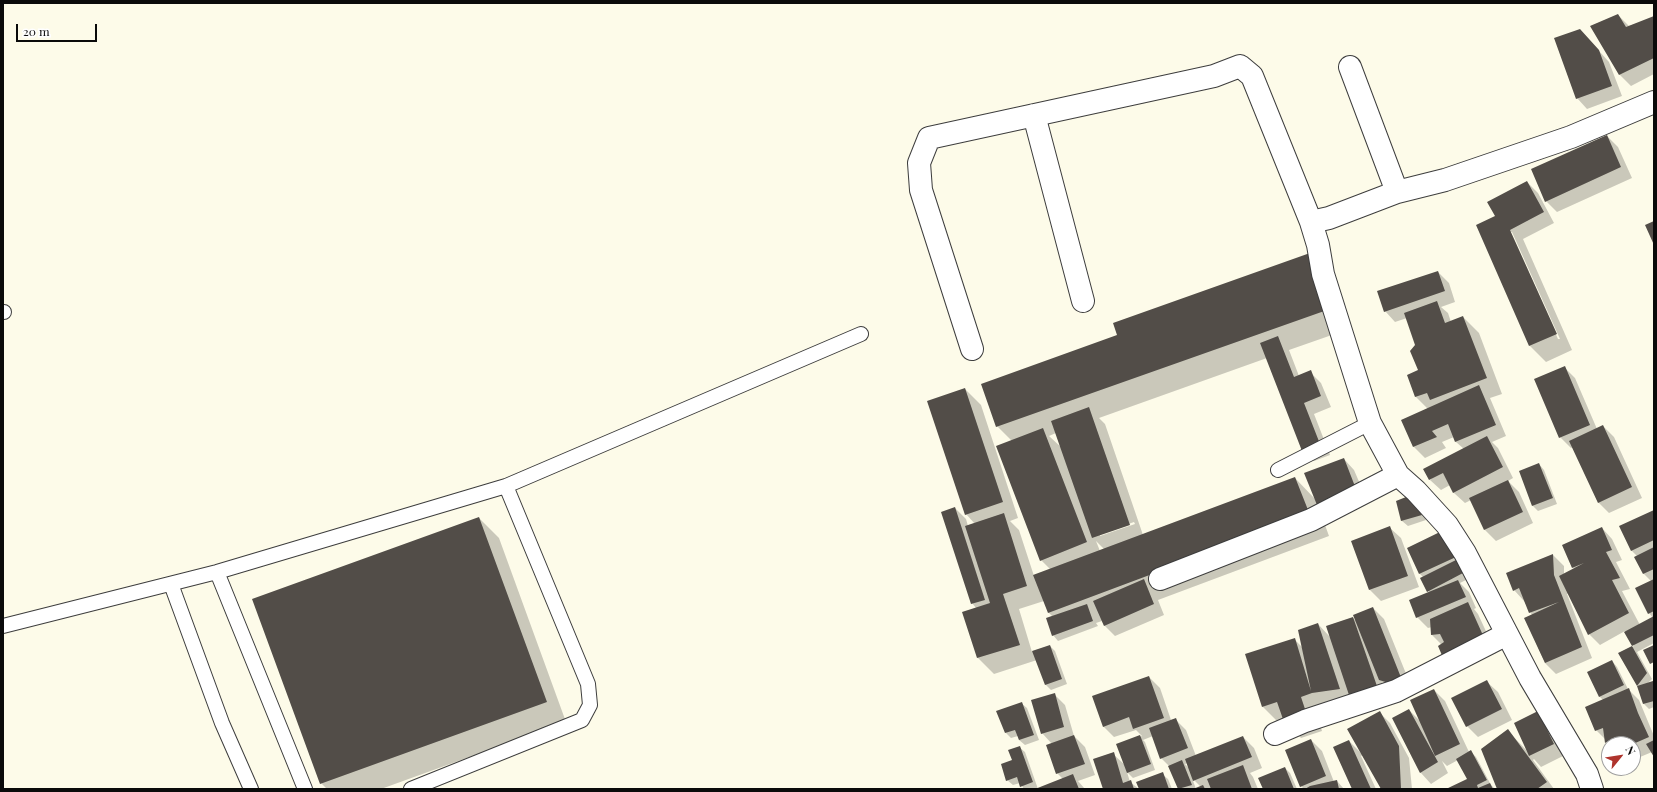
<!DOCTYPE html>
<html>
<head>
<meta charset="utf-8">
<style>
  body { margin:0 }
  #map { position:relative; width:1657px; height:792px; overflow:hidden; background:#fdfbe9; font-family:"Playfair Display",serif }
  canvas { display:block }
  .frame { position:absolute; inset:0; border:4px solid #0a0a0a; pointer-events:none }
  .north { position:absolute; left:1601px; top:736px; width:40px; height:40px; box-sizing:border-box; background:#fff; border:1px solid #9d9d9d; border-radius:50%; rotate:60deg; font-size:11px; font-weight:700; line-height:16px; text-align:center; color:#0a0a0a }
  .north::after { content:''; display:block; margin:auto; width:14px; height:18px; background:#af342d; clip-path:polygon(50% 0,100% 100%,50% 72%,0 100%) }
  .scale { position:absolute; left:16px; top:24px; width:81px; height:18px; box-sizing:border-box; border:2px solid #0a0a0a; border-top:0; padding-left:5px; font-size:12px; line-height:14px; white-space:nowrap; color:#0a0a0a; -webkit-text-stroke:3px #fff; paint-order:stroke }
</style>
</head>
<body>
<div id="map">
<canvas width="1657" height="792"></canvas>
<div class="frame"></div>
<div class="north">N</div>
<div class="scale">20 m</div>
</div>
<script>
const context = document.querySelector('canvas').getContext('2d');
context.lineJoin = 'round';
function fill(path, color) { context.fillStyle = color; context.fill(path, 'evenodd'); }
function trace(path, color, width, dash) { context.strokeStyle = color; context.lineWidth = width; context.lineCap = dash ? 'butt' : 'round'; context.setLineDash(dash || []); context.stroke(path); }
fill(new Path2D(`
  M1618 15 1629 26 1654 18V74L1631 86 1620 75 1591 26Z
  M1580 30 1609 62 1622 96 1587 109 1577 98Z
  M1607 136 1618 147 1632 178 1557 212 1546 201Z
  M1527 182 1538 193 1554 223 1523 239 1572 350 1546 362 1530 346 1477 225 1496 217ZM1510 232H1512L1560 339H1558Z
  M1310 254 1349 329 1289 350 1299 376 1310 372 1321 383 1331 407 1314 414 1330 455 1314 461 1303 450 1267 358 1099 418 1105 424 1143 535 1295 478 1316 500 1344 459 1354 470 1367 500 1317 503 1329 536 1158 600 1164 615 1115 636 1104 625 1102 621 1096 623 1098 626 1058 641 1053 635V617L1049 613 1044 601 1019 609 1032 652 1050 646 1055 651 1067 684 1051 690 1046 685 1037 660 994 674 978 658 964 612 976 608 972 603 955 508 966 519 968 526 975 524 966 514 965 389 981 405 1018 518 1010 521 1019 530 1034 576 1051 570 1041 560 1012 441 997 426 1118 335ZM1056 433 1062 448 1049 436ZM1134 522 1135 524 1100 536V534ZM1096 541 1105 550 1100 551Z
  M1438 272 1449 283 1455 302 1441 307 1448 313 1451 322 1463 317 1479 333 1502 394 1490 398 1506 436 1492 442 1498 448 1513 478 1508 481 1519 492 1533 523 1496 541 1485 530 1471 500 1465 503 1454 493 1450 485 1441 490 1430 480 1464 449 1456 442 1454 437 1442 442 1446 448 1425 458 1414 447 1402 420 1428 409 1416 397 1408 375 1419 371 1416 346 1407 318 1395 322 1385 311Z
  M1564 367 1575 378 1597 429 1603 426 1614 437 1642 498 1609 513 1598 502 1573 447 1571 448 1560 437Z
  M1539 464 1544 470 1557 504 1538 511 1533 506Z
  M1417 501 1426 520 1408 526 1402 521 1397 502Z
  M1654 511V643L1637 652 1652 679 1648 683H1654V707L1649 709 1644 704 1638 686 1619 654 1634 646 1625 631 1600 645 1589 634 1569 593 1567 594 1592 658 1556 674 1545 663 1525 618 1532 615 1524 601 1514 590 1553 555 1564 566V574L1574 569 1563 546 1602 528 1612 539 1622 560 1616 562 1630 589 1622 591 1640 625 1653 618 1649 613 1651 581 1644 574 1635 557 1637 556 1632 551 1621 527Z
  M479 518 499 538 566 722 381 789H327L321 783Z
  M1390 528 1401 538 1419 587 1381 601 1370 590 1352 541Z
  M1444 531 1468 579 1460 583 1469 592 1476 608 1474 609 1478 614 1496 653 1456 671 1442 645 1432 635V627L1428 628 1417 617 1429 593 1424 578 1420 574 1408 548Z
  M1373 608 1384 619 1413 691H1392L1382 682 1388 700 1316 713 1322 731 1301 738 1285 722 1279 723 1263 707 1295 640 1303 648 1318 624 1330 637 1353 618 1357 622Z
  M1612 661 1617 667 1628 689 1639 700 1654 736V755L1652 752 1633 760V744H1609V745L1605 739 1596 730 1603 700 1599 696Z
  M1149 677 1160 688 1171 720 1175 719 1186 730 1196 756 1243 737 1254 748 1262 768 1250 773 1253 777 1258 789H1179L1169 766 1161 758 1153 736 1143 740 1145 742 1155 770 1133 778 1127 772 1130 782 1139 789H1104L1113 754 1125 765 1118 745 1142 736 1136 730 1114 737 1103 726ZM1188 763 1190 769 1185 764ZM1192 778 1201 787 1196 789Z
  M1487 682 1498 692 1512 720 1478 737 1467 726Z
  M1434 690 1445 701 1469 752 1470 751 1476 757 1491 785 1495 789H1448L1469 779 1458 760 1447 766 1442 761 1448 773 1431 784 1421 773 1394 718 1409 710 1421 722Z
  M1054 694 1065 705 1074 736 1085 747 1095 775 1078 781 1085 789H1037V788L1024 789 1020 783 1013 785 1007 780 1019 747 1025 752 1038 789 1063 779 1057 773 1052 744 1042 733Z
  M1021 703 1027 708 1039 740 1025 745 1019 740 1018 736 1011 738 1006 733Z
  M1379 712 1390 723 1409 758 1412 789H1382L1363 755 1361 756 1376 789H1353L1349 741 1361 753Z
  M1538 712 1565 755 1541 767 1534 759 1533 760 1554 789H1499L1508 731 1529 753Z
  M1311 740 1322 751 1334 782 1337 781 1344 789H1304L1301 786Z
  M1285 768 1290 773 1297 789H1264Z
  M1162 774 1168 779 1172 789H1140Z`), '#0003');
fill(new Path2D(`
  M1618 14 1626 27 1654 16V58L1619 75 1590 26Z
  M1580 29 1599 50 1612 86 1576 99 1554 38Z
  M1607 135 1621 167 1545 202 1531 169Z
  M1527 181 1544 212 1510 230 1557 334 1529 346 1476 225 1495 216 1487 202Z
  M1654 221V245L1645 225Z
  M1310 253 1330 309 996 427 981 384 1117 335 1113 323Z
  M1438 271 1445 291 1384 312 1377 291Z
  M1437 301 1445 323 1463 316 1487 378 1430 400 1427 393 1415 397 1407 375 1418 370 1410 351 1415 345 1404 313Z
  M1278 336 1294 377 1311 370 1321 396 1304 403 1320 444 1302 451 1260 343Z
  M1565 366 1590 425 1559 438 1534 379Z
  M1479 385 1496 425 1455 442 1448 424 1432 431 1437 437 1413 447 1401 420Z
  M965 388 1003 502 965 515 927 401Z
  M1089 407 1130 525 1092 538 1051 421Z
  M1603 425 1632 487 1598 503 1569 441Z
  M1043 428 1087 542 1040 561 996 446Z
  M1487 436 1503 467 1453 493 1443 473 1429 480 1423 469Z
  M1344 458 1356 489 1317 505 1304 473Z
  M1539 463 1553 498 1532 506 1519 471Z
  M1295 477 1310 515 1048 613 1033 575Z
  M1508 480 1523 512 1484 530 1469 498Z
  M1411 495 1422 515 1401 521 1396 501Z
  M955 507 985 600 971 604 941 512Z
  M1654 510V540L1631 551 1619 526Z
  M1004 513 1027 586 1003 594 1020 645 977 658 962 612 990 603 965 526Z
  M479 517 547 702 320 784 252 599Z
  M1390 526 1408 576 1369 590 1351 541Z
  M1602 527 1612 550 1606 552 1620 578 1612 580 1629 613 1588 635 1559 576 1584 563 1572 568 1562 545Z
  M1444 530 1456 557 1419 574 1407 548Z
  M1654 547V569L1643 574 1634 557Z
  M1553 554 1554 575 1582 647 1545 663 1524 618 1559 602 1529 613 1519 588 1513 591 1506 573Z
  M1456 560 1463 573 1427 592 1420 578Z
  M1144 579 1154 604 1104 626 1093 601Z
  M1654 579V611L1648 614 1635 588Z
  M1458 580 1466 597 1416 618 1409 600Z
  M1468 602 1486 642 1444 660 1438 646 1444 642 1440 634 1431 635 1430 619Z
  M1087 604 1093 621 1052 636 1046 618Z
  M1373 607 1402 680 1392 684 1379 680 1353 615Z
  M1654 616V635L1632 646 1624 632Z
  M1353 617 1378 689 1350 698 1326 626Z
  M1318 623 1340 689 1312 693 1301 697 1307 715 1284 722 1277 702 1262 707 1245 654 1295 638 1311 691 1298 630Z
  M1050 645 1062 679 1045 685 1032 651Z
  M1654 645V662L1650 664 1643 650Z
  M1632 646 1647 673 1637 686 1618 653Z
  M1612 660 1624 685 1599 697 1587 672Z
  M1149 676 1164 718 1133 729 1129 717 1103 727 1092 696Z
  M1487 680 1502 709 1466 727 1451 698Z
  M1653 681 1654 701 1643 704 1637 686Z
  M1629 688 1638 713 1614 723 1638 713 1649 737 1633 744H1614L1612 739 1605 743 1603 728 1595 731 1585 707Z
  M1434 689 1460 744 1435 756 1410 700Z
  M1055 693 1064 727 1041 734 1031 700Z
  M1022 702 1034 735 1019 740 1015 730 1005 733 996 711Z
  M1409 709 1438 762 1420 773 1392 718Z
  M1380 711 1399 746 1401 789H1381L1347 729Z
  M1538 711 1554 744 1529 756 1514 723Z
  M1176 718 1188 748 1160 759 1149 728Z
  M1508 729 1547 782 1537 789H1497L1481 749Z
  M1074 735 1085 764 1056 774 1046 745Z
  M1140 735 1151 764 1127 773 1116 744Z
  M1243 736 1252 757 1193 781 1185 759Z
  M1311 739 1326 776 1300 787 1285 750Z
  M1349 740 1371 789H1352L1333 747Z
  M1654 740V757L1646 744Z
  M1020 746 1033 782 1020 787 1017 777 1006 781 1001 764 1012 760 1008 750Z
  M1471 750 1487 780 1477 785 1478 788 1490 783 1493 789H1446L1467 779 1456 759Z
  M1114 752 1123 783 1131 780 1134 789H1103L1093 759Z
  M1182 760 1192 785 1178 789 1168 766Z
  M1243 765 1252 789H1211L1207 779Z
  M1285 767 1294 789H1263L1258 778Z
  M1163 772 1169 789H1139L1136 782Z
  M1073 774 1079 789H1035Z
  M1337 780 1339 789H1305L1310 786Z
  M1203 785 1205 789H1193Z`), '#524d48');
const lane = new Path2D(`
  M3 312H4
  M1278 470 1370 423
  M506 486 861 334
  M217 572 305 789
  M171 584 222 723 251 789
  M3 626 217 572 506 486 588 684 590 705 582 720 411 789`);
const street = new Path2D(`
  M1350 67 1397 192
  M1034 115 1083 301
  M972 349 921 190 919 163 929 138 1214 76 1240 66 1252 76 1311 222
  M1160 579 1311 520 1398 475
  M1275 734 1305 721 1396 691 1507 634
  M1592 789 1587 774 1530 678 1465 553 1447 525 1416 491 1398 475 1370 423 1323 274 1318 245 1311 222 1329 218 1397 192 1445 180 1571 137 1654 102`);
trace(lane, '#3d3d3d', 16);
trace(street, '#3d3d3d', 24);
trace(lane, '#fff', 14);
trace(street, '#fff', 22);
</script>
</body>
</html>
